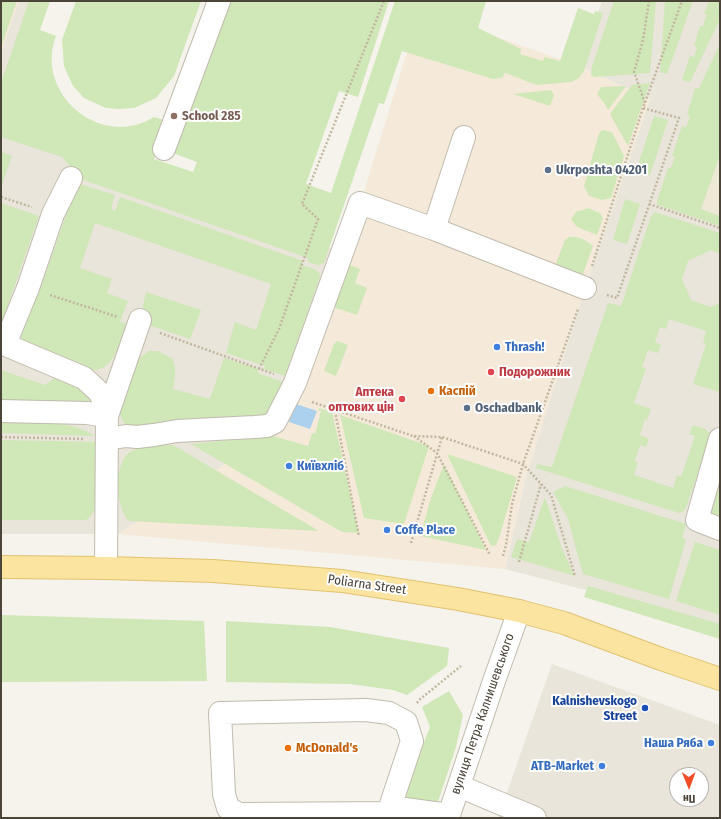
<!DOCTYPE html>
<html>
<head>
<meta charset="utf-8">
<style>
  body { margin:0 }
  #map { position:relative; width:721px; height:819px; overflow:hidden; background:#f5f3ec; font-family:"Fira Sans Condensed",sans-serif }
  canvas { display:block }
  .frame { position:absolute; inset:0; border:2px solid #4a4439; pointer-events:none }
  .north { position:absolute; left:669px; top:767px; width:40px; height:40px; box-sizing:border-box; background:#fff; border:1px solid #b7b4b0; border-radius:50%; rotate:179deg; font-size:11px; font-weight:700; line-height:16px; text-align:center; color:#4a4439 }
  .north::after { content:''; display:block; margin:auto; width:14px; height:18px; background:#f24d26; clip-path:polygon(50% 0,100% 100%,50% 72%,0 100%) }
</style>
</head>
<body>
<div id="map">
<canvas width="721" height="819"></canvas>
<div class="frame"></div>
<div class="north">Пн</div>
</div>
<script>
const context = document.querySelector('canvas').getContext('2d');
context.lineJoin = 'round';
function fill(path, color) { context.fillStyle = color; context.fill(path, 'evenodd'); }
function trace(path, color, width, dash) { context.strokeStyle = color; context.lineWidth = width; context.lineCap = dash ? 'butt' : 'round'; context.setLineDash(dash || []); context.stroke(path); }
function drawText(font, color, halo, rows, align = 'center') {
  context.font = font + ' "Fira Sans Condensed",sans-serif'; context.lineWidth = 4; context.setLineDash([]); context.textBaseline = 'middle'; context.strokeStyle = halo; context.fillStyle = color; for (const [text, x, y, turn = 0] of rows) {
    context.save(); context.translate(x, y); context.rotate((+turn || 0) * Math.PI / 180); context.textAlign = isNaN(turn) ? turn : align; if (halo) context.strokeText(text, 0, 0); context.fillText(text, 0, 0); context.restore();
  }
}
fill(new Path2D(`
  M1 1H35L1 99Z
  M602 1H720V625L505 569 526 476 585 288 650 99 579 66Z
  M1 133 345 253 280 428 118 534H1Z
  M552 664 720 725V818H498ZM677 775H701V799H677Z`), '#e9e5da');
fill(new Path2D(`
  M1 1H19L1 54Z
  M420 10 579 66 650 99 585 288 526 476 505 569 118 534 280 428 345 253Z`), '#f5ead9');
fill(new Path2D(`
  M720 153V216L701 209Z`), '#eee8d6');
fill(new Path2D(`
  M1 1H17L1 48Z
  M29 1H50L40 30 56 36C34 94 101 150 154 117L173 123 226 1H389L358 97 339 91 306 184 331 193 395 1H486L478 28 521 49 520 54 543 61 544 57 560 61 578 8 594 14 595 11 603 13 584 71 579 78 571 82 537 85 505 73 502 78 493 79 402 51 384 104 379 103 324 263 318 265 308 262V258L72 176 71 167 62 157 1 137V83ZM157 147 197 162 193 172 154 159Z
  M76 1H201L174 76 156 98 134 108 119 109 106 108 84 98 73 86 64 66 62 40Z
  M614 1H656L650 73 594 77 591 75 592 67Z
  M665 1H693L667 74 660 72Z
  M709 1H720V19L690 82 682 80 690 56 694 57 697 47 694 46 700 26H703L707 15 704 14Z
  M720 44V155L701 209 720 216V226L658 205 657 201 668 168H671L675 157 672 156 682 126 686 127 690 116 687 115 695 88H699Z
  M650 83 628 146 610 114 632 85Z
  M626 86 608 110 605 104 597 94 601 87Z
  M551 90 554 95 550 106 513 94Z
  M654 116 668 120 650 175 636 171Z
  M603 130 612 132 624 156 611 198 602 200 589 196 584 186 598 137 600 132Z
  M1 152 12 156 1 187Z
  M77 183 115 195 111 209 115 211 120 197 303 261 301 265 312 268 319 272 320 277 285 376 264 369 265 366 226 353 235 322 256 330 271 284 95 223 80 268 112 279 107 293 128 301 120 322 126 324C119 342 115 373 89 370L22 342 21 337H19L44 269 47 270Z
  M625 199 640 204 627 244 613 240Z
  M1 203 39 216 3 319H1Z
  M588 208 600 213 603 218 597 235 577 227 571 219 576 212Z
  M655 212 720 233V254L711 250 688 261 682 279 691 300 711 307 720 303V392L693 384 706 344 703 343 706 331 669 319 666 329 660 327 655 342 661 345 658 353 648 350 642 367 646 368 634 403 651 409 647 420 645 419 640 435 649 439 646 447 640 445 635 461 638 463 634 475 673 488 677 475 681 477 695 436 689 434 693 425 705 429 712 435 686 507 684 511 679 513 536 468 537 464 552 467 608 303 621 306 651 216Z
  M569 237C578 236 586 240 593 246L583 274 555 266 565 240Z
  M345 263 360 269 355 283 367 288 357 315 330 306Z
  M146 292 201 310 190 339 148 325 141 314Z
  M337 341 348 345 336 376 324 371 334 344Z
  M149 351H158L172 358C177 369 175 378 173 389L210 399 224 358 259 369 258 373 283 382C277 397 276 412 258 417L130 428C123 423 119 417 120 408L137 360Z
  M1 370 45 385 56 377 92 394V403L1 404Z
  M319 408 332 412 359 533 342 532 191 444 273 436 308 446 312 433 315 434 321 411 318 410Z
  M340 415 429 446 404 524 364 518Z
  M1 423C26 423 74 419 94 436L1 433Z
  M1 440 99 442 96 508 90 517 86 520H1Z
  M173 445 319 531 129 521C115 507 113 464 130 452 141 445 160 446 173 445Z
  M447 454 517 477 499 538 496 545 491 546Z
  M444 464 486 550 420 536 431 498Z
  M720 485V525L707 523Z
  M565 486 686 524 682 538 686 539 669 599 583 574 568 519 553 492Z
  M545 497 562 549 575 576 511 557 517 539 529 542Z
  M695 542 720 550V615L676 601Z
  M588 586 720 624V639L584 597Z
  M1 615 204 621 207 681 1 682Z
  M226 621 330 627 449 648 447 666 407 695 393 690 350 684 226 682Z
  M449 691 463 715 456 747 435 811 400 805 430 727 422 707Z`), '#d0e7b7');
fill(new Path2D(`
  M296 404 317 411 310 429 289 422Z`), '#abd1ef');
const minor = new Path2D(`
  M164 149 219 1
  M434 229 464 137
  M1 343 84 378 99 392 104 401 107 416 106 568
  M5 344 28 288 53 214 71 178
  M1 411 87 413 107 416
  M107 416 140 320
  M107 439 126 436 137 437 154 435 177 431 254 427 267 426 275 422 295 383 360 203 434 229 585 288
  M720 439 697 520 720 529
  M459 786 535 818
  M428 818 389 813 239 814 228 808 224 794 220 713 366 710 389 713 406 722 412 741 390 807 449 815
  M448 818 494 681 519 611`);
const major = new Path2D(`
  M1 567 106 568 213 571 342 581 394 589 458 599 519 611 564 623 661 659 720 679`);
trace(minor, '#c1bbae', 24);
trace(major, '#e0c26f', 24);
trace(new Path2D(`
  M645 103 634 72 643 40 649 1
  M1 197 32 207
  M649 204 720 228
  M592 266 643 108 682 1
  M50 295 118 317
  M607 295 617 298 679 118 643 108
  M160 333 274 374
  M259 369 279 329 318 219 302 204 384 1
  M312 402 413 436 442 437 523 464 551 495 575 576
  M335 411 359 536
  M414 436 437 453 490 555
  M1 437 85 439
  M411 543 442 437
  M503 556 506 545 512 504 523 464 578 309
  M519 562 541 484
  M417 703 419 700 461 666`), '#c2b7a0', 2.5, [2, 2]);
trace(minor, '#fff', 22);
trace(major, '#fae4a0', 22);
for (const [x, y, r, color] of [
  [174,116,4,"#8d6e63"],
  [548,170,4,"#5c6f8a"],
  [497,347,4,"#3f7fe0"],
  [491,372,4,"#e0444e"],
  [431,391,4,"#e8710a"],
  [402,399,4,"#e0444e"],
  [467,408,4,"#5c6f8a"],
  [289,466,4,"#3f7fe0"],
  [387,530,4,"#3f7fe0"],
  [645,708,4,"#1a4fb4"],
  [711,743,4,"#3f7fe0"],
  [288,748,4,"#e8710a"],
  [602,766,4,"#3f7fe0"]
]) { const dot = new Path2D(); dot.arc(x, y, r, 0, 2 * Math.PI); context.fillStyle = color; context.fill(dot); trace(dot, '#fff', 1.5); }
drawText('bold 13px', '#785e54', '#fff', [
  ["School 285",182,116]
], 'left');
drawText('bold 13px', '#4e5e75', '#fff', [
  ["Ukrposhta 04201",556,170],
  ["Oschadbank",475,408]
], 'left');
drawText('bold 13px', '#366cbe', '#fff', [
  ["Thrash!",505,347],
  ["Київхліб",297,466],
  ["Coffe Place",395,530],
  ["Наша Ряба",703,743,"right"],
  ["ATB-Market",594,766,"right"]
], 'left');
drawText('bold 13px', '#be3a42', '#fff', [
  ["Подорожник",499,372],
  ["Аптека",394,392,"right"],
  ["оптових цін",394,407,"right"]
], 'left');
drawText('bold 13px', '#c56008', '#fff', [
  ["Каспій",439,391],
  ["McDonald's",296,748]
], 'left');
drawText('13px', '#4a4439', '#fff', [
  ["Poliarna Street",367,585,8],
  ["вулиця Петра Калнишевського",483,714,-71]
]);
drawText('bold 13px', '#164399', '#fff', [
  ["Kalnishevskogo",637,701],
  ["Street",637,716]
], 'right');
</script>
</body>
</html>
